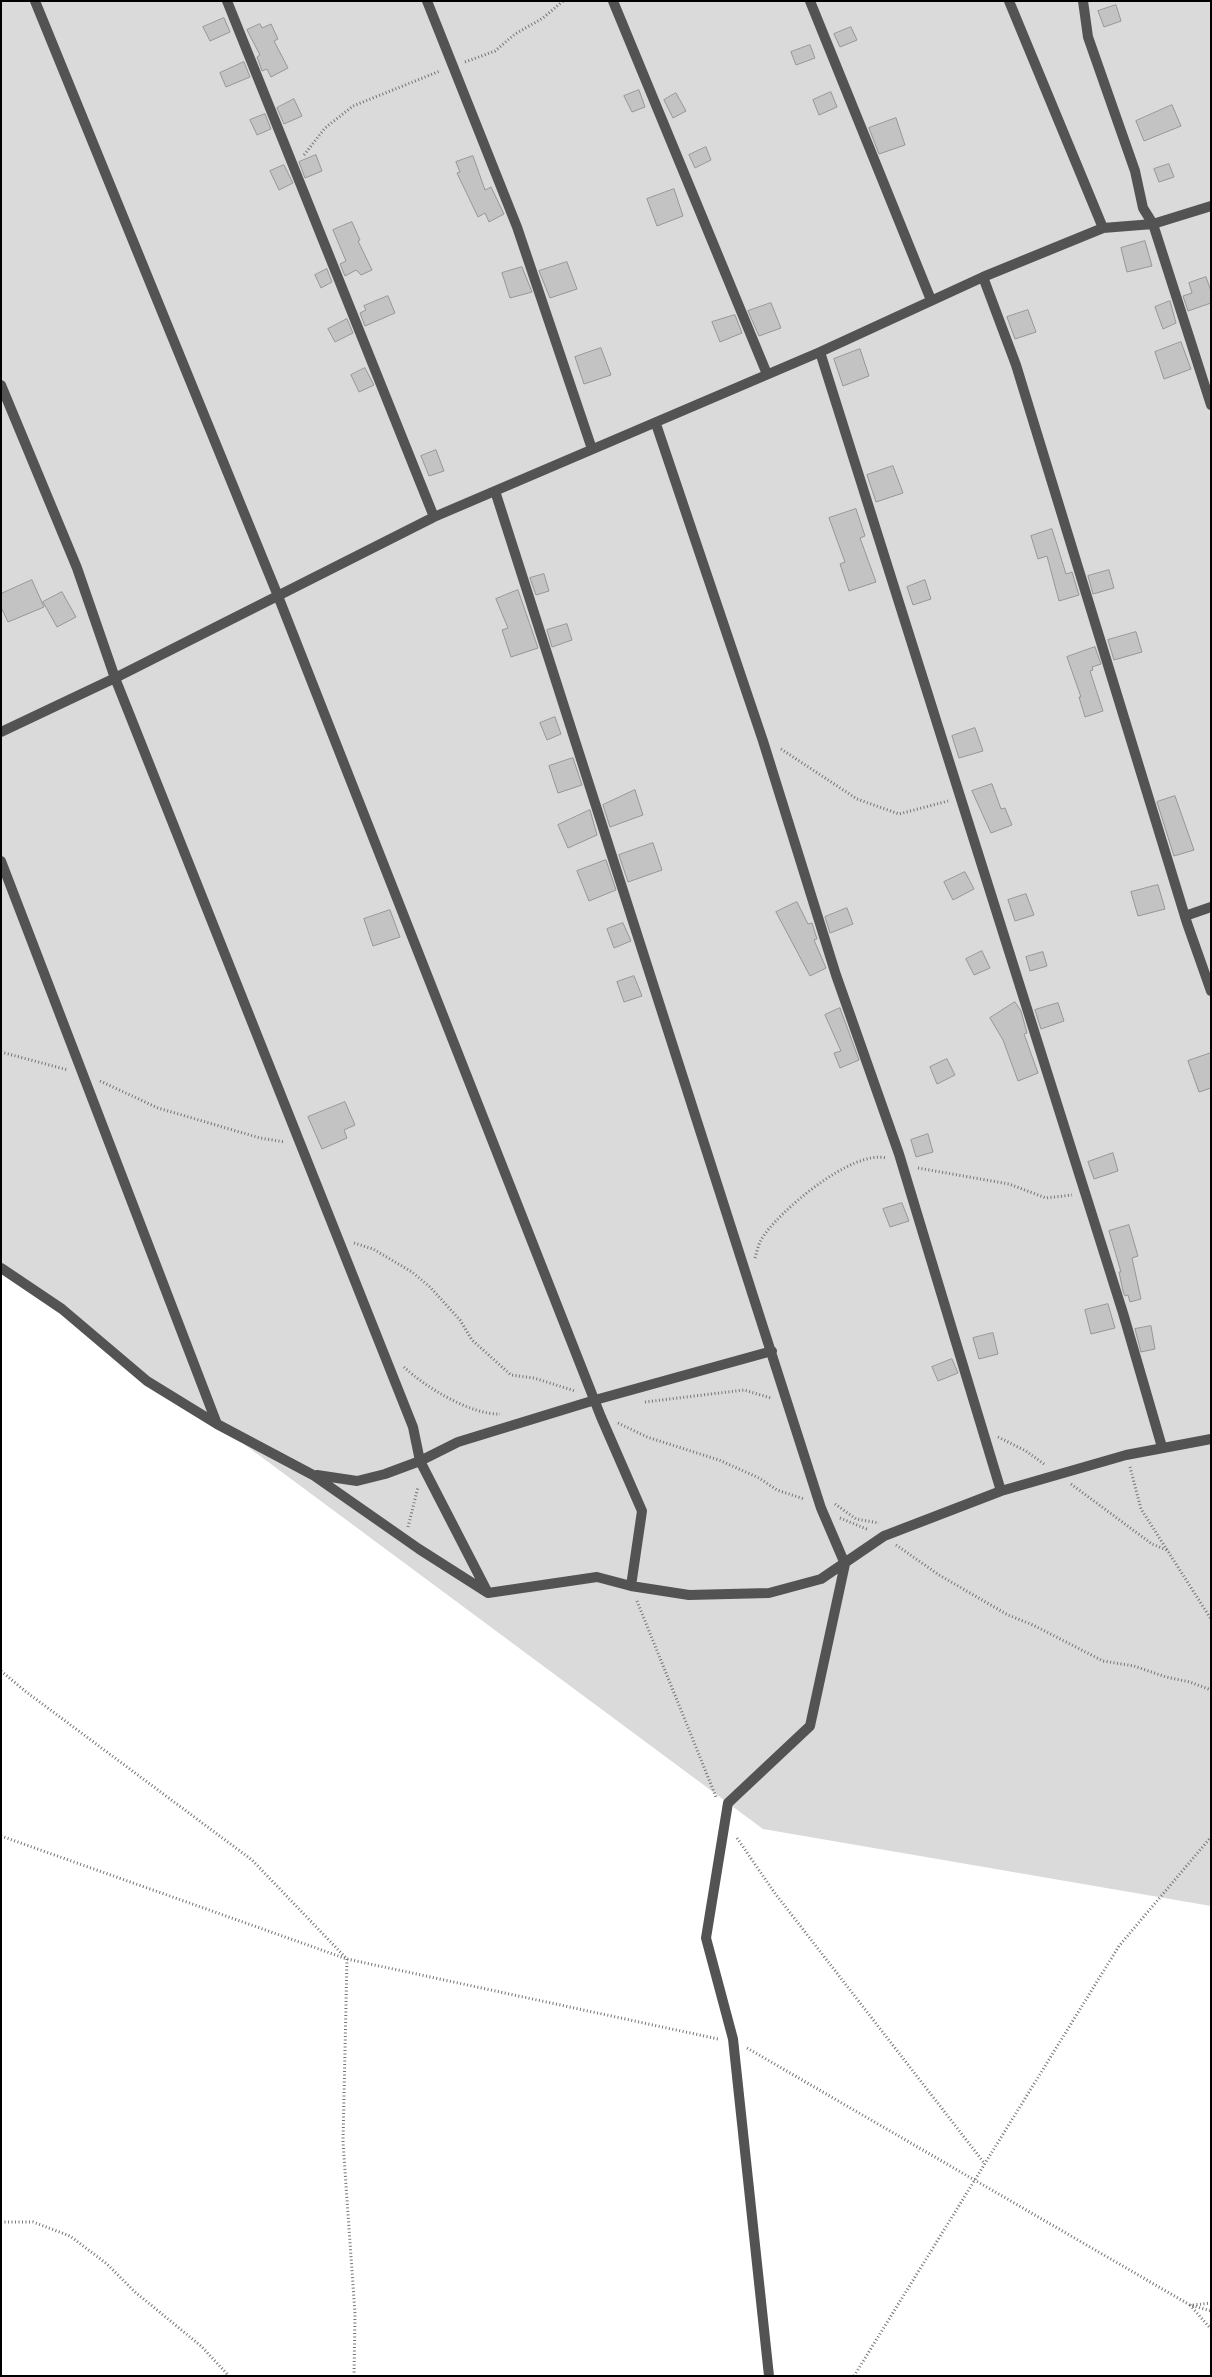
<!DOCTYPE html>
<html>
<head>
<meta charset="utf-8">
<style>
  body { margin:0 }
  #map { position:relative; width:1212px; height:2377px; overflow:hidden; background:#fff; font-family:"Roboto Condensed",sans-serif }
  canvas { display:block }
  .frame { position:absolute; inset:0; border:2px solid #000; pointer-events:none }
</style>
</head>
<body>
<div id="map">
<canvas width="1212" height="2377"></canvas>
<div class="frame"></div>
</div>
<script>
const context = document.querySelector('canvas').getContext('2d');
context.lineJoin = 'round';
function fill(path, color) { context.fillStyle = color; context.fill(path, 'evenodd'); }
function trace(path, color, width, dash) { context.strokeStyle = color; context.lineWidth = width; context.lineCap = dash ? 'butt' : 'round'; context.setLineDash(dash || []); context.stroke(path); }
fill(new Path2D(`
  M1 1H1211V1906L763 1829 217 1424 147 1381 1 1264Z`), '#dadada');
const building = new Path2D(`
  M1116 5 1121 21 1104 27 1098 11Z
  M224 18 230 32 210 41 203 27Z
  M260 24 262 28 271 24 278 39 274 41 288 68 271 77 267 69 262 71 257 57 260 55 247 30Z
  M851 27 857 40 840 47 834 34Z
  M810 45 815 58 796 65 791 52Z
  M244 62 250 77 226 87 220 73Z
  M639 90 645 107 632 112 624 96Z
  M831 92 837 107 819 115 813 100Z
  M676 93 686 111 673 118 664 100Z
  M294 99 302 116 284 124 277 108Z
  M1172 105 1181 126 1144 141 1136 121Z
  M265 114 271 129 257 135 250 120Z
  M896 118 905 145 879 154 869 128Z
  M706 147 711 160 695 168 689 155Z
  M316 155 322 171 305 178 299 162Z
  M473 156 485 190 491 187 504 214 489 222 485 213 478 217 457 173 460 172 456 162Z
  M1169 164 1174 177 1159 182 1154 169Z
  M284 165 293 183 279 190 270 171Z
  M674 189 683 216 657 226 647 199Z
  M352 222 360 240 358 241 372 270 361 275 356 270 345 276 340 264 346 261 333 230Z
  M1145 241 1152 266 1127 272 1121 248Z
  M567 262 577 289 550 298 539 271Z
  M522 267 532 292 510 298 502 273Z
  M327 269 332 282 321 288 315 275Z
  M1206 277 1211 291V303L1188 311 1183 296 1192 293 1189 283Z
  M388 296 395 313 365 326 360 313 366 310 364 306Z
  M1170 301 1176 323 1163 329 1155 307Z
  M771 303 781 328 759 336 748 311Z
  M1028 310 1036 332 1015 339 1007 317Z
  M735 315 742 333 720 342 712 322Z
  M347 319 353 333 335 342 328 329Z
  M1181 342 1191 369 1164 379 1155 352Z
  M601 348 611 375 584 384 575 357Z
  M860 349 869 376 843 386 834 359Z
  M365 368 374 385 359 392 351 375Z
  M436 450 444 471 429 476 421 456Z
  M893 466 903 493 876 502 867 475Z
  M856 509 865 536 860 538 876 582 849 591 840 564 845 562 829 518Z
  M1052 529 1066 574 1072 572 1079 595 1059 601 1047 556 1038 559 1031 536Z
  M1109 570 1114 588 1093 594 1088 576Z
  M544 574 549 591 536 595 530 578Z
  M32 580 44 607 8 622 1 607V594Z
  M925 580 931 599 913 605 907 587Z
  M518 590 538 648 511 657 502 630 508 628 496 599Z
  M62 592 76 617 57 627 43 602Z
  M567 624 572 640 552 647 547 630Z
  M1136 632 1142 652 1114 660 1108 640Z
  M1095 647 1101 664 1092 667 1093 670 1090 671 1103 711 1085 717 1079 697H1081L1067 657Z
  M555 717 561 734 547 740 540 723Z
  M975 728 983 751 959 758 952 736Z
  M573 758 582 785 558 793 549 766Z
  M992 784 1001 809 1005 808 1012 825 991 833 972 791Z
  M635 790 643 815 610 827 603 805Z
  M1175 796 1194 850 1174 856 1157 802Z
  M590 810 597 835 568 848 558 825Z
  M653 843 662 870 628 882 619 855Z
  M606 860 616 890 589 901 577 871Z
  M965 872 974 889 953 900 944 882Z
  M1158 885 1165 909 1138 916 1131 892Z
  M1026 894 1034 915 1015 921 1008 900Z
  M797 902 808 924 812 923 817 939 814 940 826 968 810 976 776 912Z
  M847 908 853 924 830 933 825 917Z
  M390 910 400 937 373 946 364 919Z
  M623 923 631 941 614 948 607 929Z
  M982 951 990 968 974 975 966 959Z
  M1043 952 1047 966 1030 971 1026 957Z
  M634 976 642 996 624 1002 617 982Z
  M1015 1002 1021 1011 1027 1033 1024 1034 1038 1073 1018 1081 1003 1040 990 1018Z
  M1058 1003 1064 1021 1041 1029 1035 1010Z
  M840 1008 859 1060 840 1068 834 1053 841 1051 825 1015Z
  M1211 1053V1088L1199 1092 1188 1061Z
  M947 1059 955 1075 937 1084 930 1067Z
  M345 1102 355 1125 344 1130 347 1138 322 1149 308 1117Z
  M928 1134 933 1152 916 1157 911 1140Z
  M1113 1153 1118 1171 1094 1179 1088 1162Z
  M902 1203 909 1221 890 1227 883 1209Z
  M1129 1225 1138 1256 1132 1258 1141 1299 1130 1302 1128 1295 1125 1296 1123 1291 1119 1272H1121L1109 1231Z
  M1108 1304 1115 1328 1091 1334 1085 1310Z
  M1151 1326 1155 1349 1141 1352 1135 1329Z
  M993 1333 998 1354 979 1359 973 1338Z
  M952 1359 958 1373 938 1381 932 1367Z`);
fill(building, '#c3c3c3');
trace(building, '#979797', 1);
trace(new Path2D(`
  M465 62 495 51 515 34 543 18 563 1
  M304 155 325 128 353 106 440 71
  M781 749 857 799 899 814 948 801
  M1 1052 68 1070
  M100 1081 158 1108 260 1138 285 1142
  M918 1168 1009 1184 1046 1198 1072 1195
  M354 1243 373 1249 412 1272 430 1287 460 1320 472 1340 511 1375 534 1378 575 1391
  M755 1258C757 1252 758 1245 761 1240 777 1212 853 1149 886 1158
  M404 1367C425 1387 471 1415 500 1414
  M645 1402 744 1390 771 1398
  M618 1423 647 1437 719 1460 759 1478 777 1490 804 1499
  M998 1437 1026 1451 1044 1464
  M1130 1467 1141 1509 1211 1619
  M1071 1484 1152 1544 1169 1551
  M835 1504 856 1519 879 1523
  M840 1518 869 1530
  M408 1527 418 1487
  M896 1545 939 1575 1008 1615 1033 1625 1103 1661 1134 1666 1166 1677 1190 1682 1211 1690
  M637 1601 716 1797
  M1 1671 25 1691 252 1860 347 1959 343 2142 355 2314 354 2376
  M1 1836 347 1959 718 2039
  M737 1838 774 1892 985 2164
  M747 2048 1190 2305 1211 2311
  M1 2222H33L70 2236 107 2264 135 2292 201 2346 229 2376
  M1190 2305 1211 2329
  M1193 2305 1211 2303
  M854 2376 1119 1946 1211 1837`), '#757575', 3, [1, 2.5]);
trace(new Path2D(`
  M1185 916 1211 907`), '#535353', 10);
trace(new Path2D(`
  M227 1 434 517
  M427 1 517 227 592 449
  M613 1 767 374
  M810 1 931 300
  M1009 1 1103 228
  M1083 1 1088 37 1135 171 1143 208 1153 224 1211 405
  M983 277 1016 365 1187 923 1211 991
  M820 352 1123 1313 1162 1447
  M1 385 77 568 115 678 413 1427 420 1461 488 1593
  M656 424 763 741 836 975 899 1154 1001 1491
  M495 491 821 1508 845 1564 810 1726 728 1803 706 1938 733 2039 769 2376
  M1 732 115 678 434 517 820 352 983 277 1103 228 1153 224 1211 206
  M1 861 217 1424
  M1 1268 62 1309 147 1381 217 1424 313 1475 419 1549 488 1593 597 1577 631 1586 642 1511 601 1417 278 596 35 1
  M317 1475 357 1481 385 1474 420 1461 458 1442 595 1400 772 1351
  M631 1586 689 1595 769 1593 821 1579 884 1536 1001 1491 1126 1455 1211 1439`), '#535353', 10);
</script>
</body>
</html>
